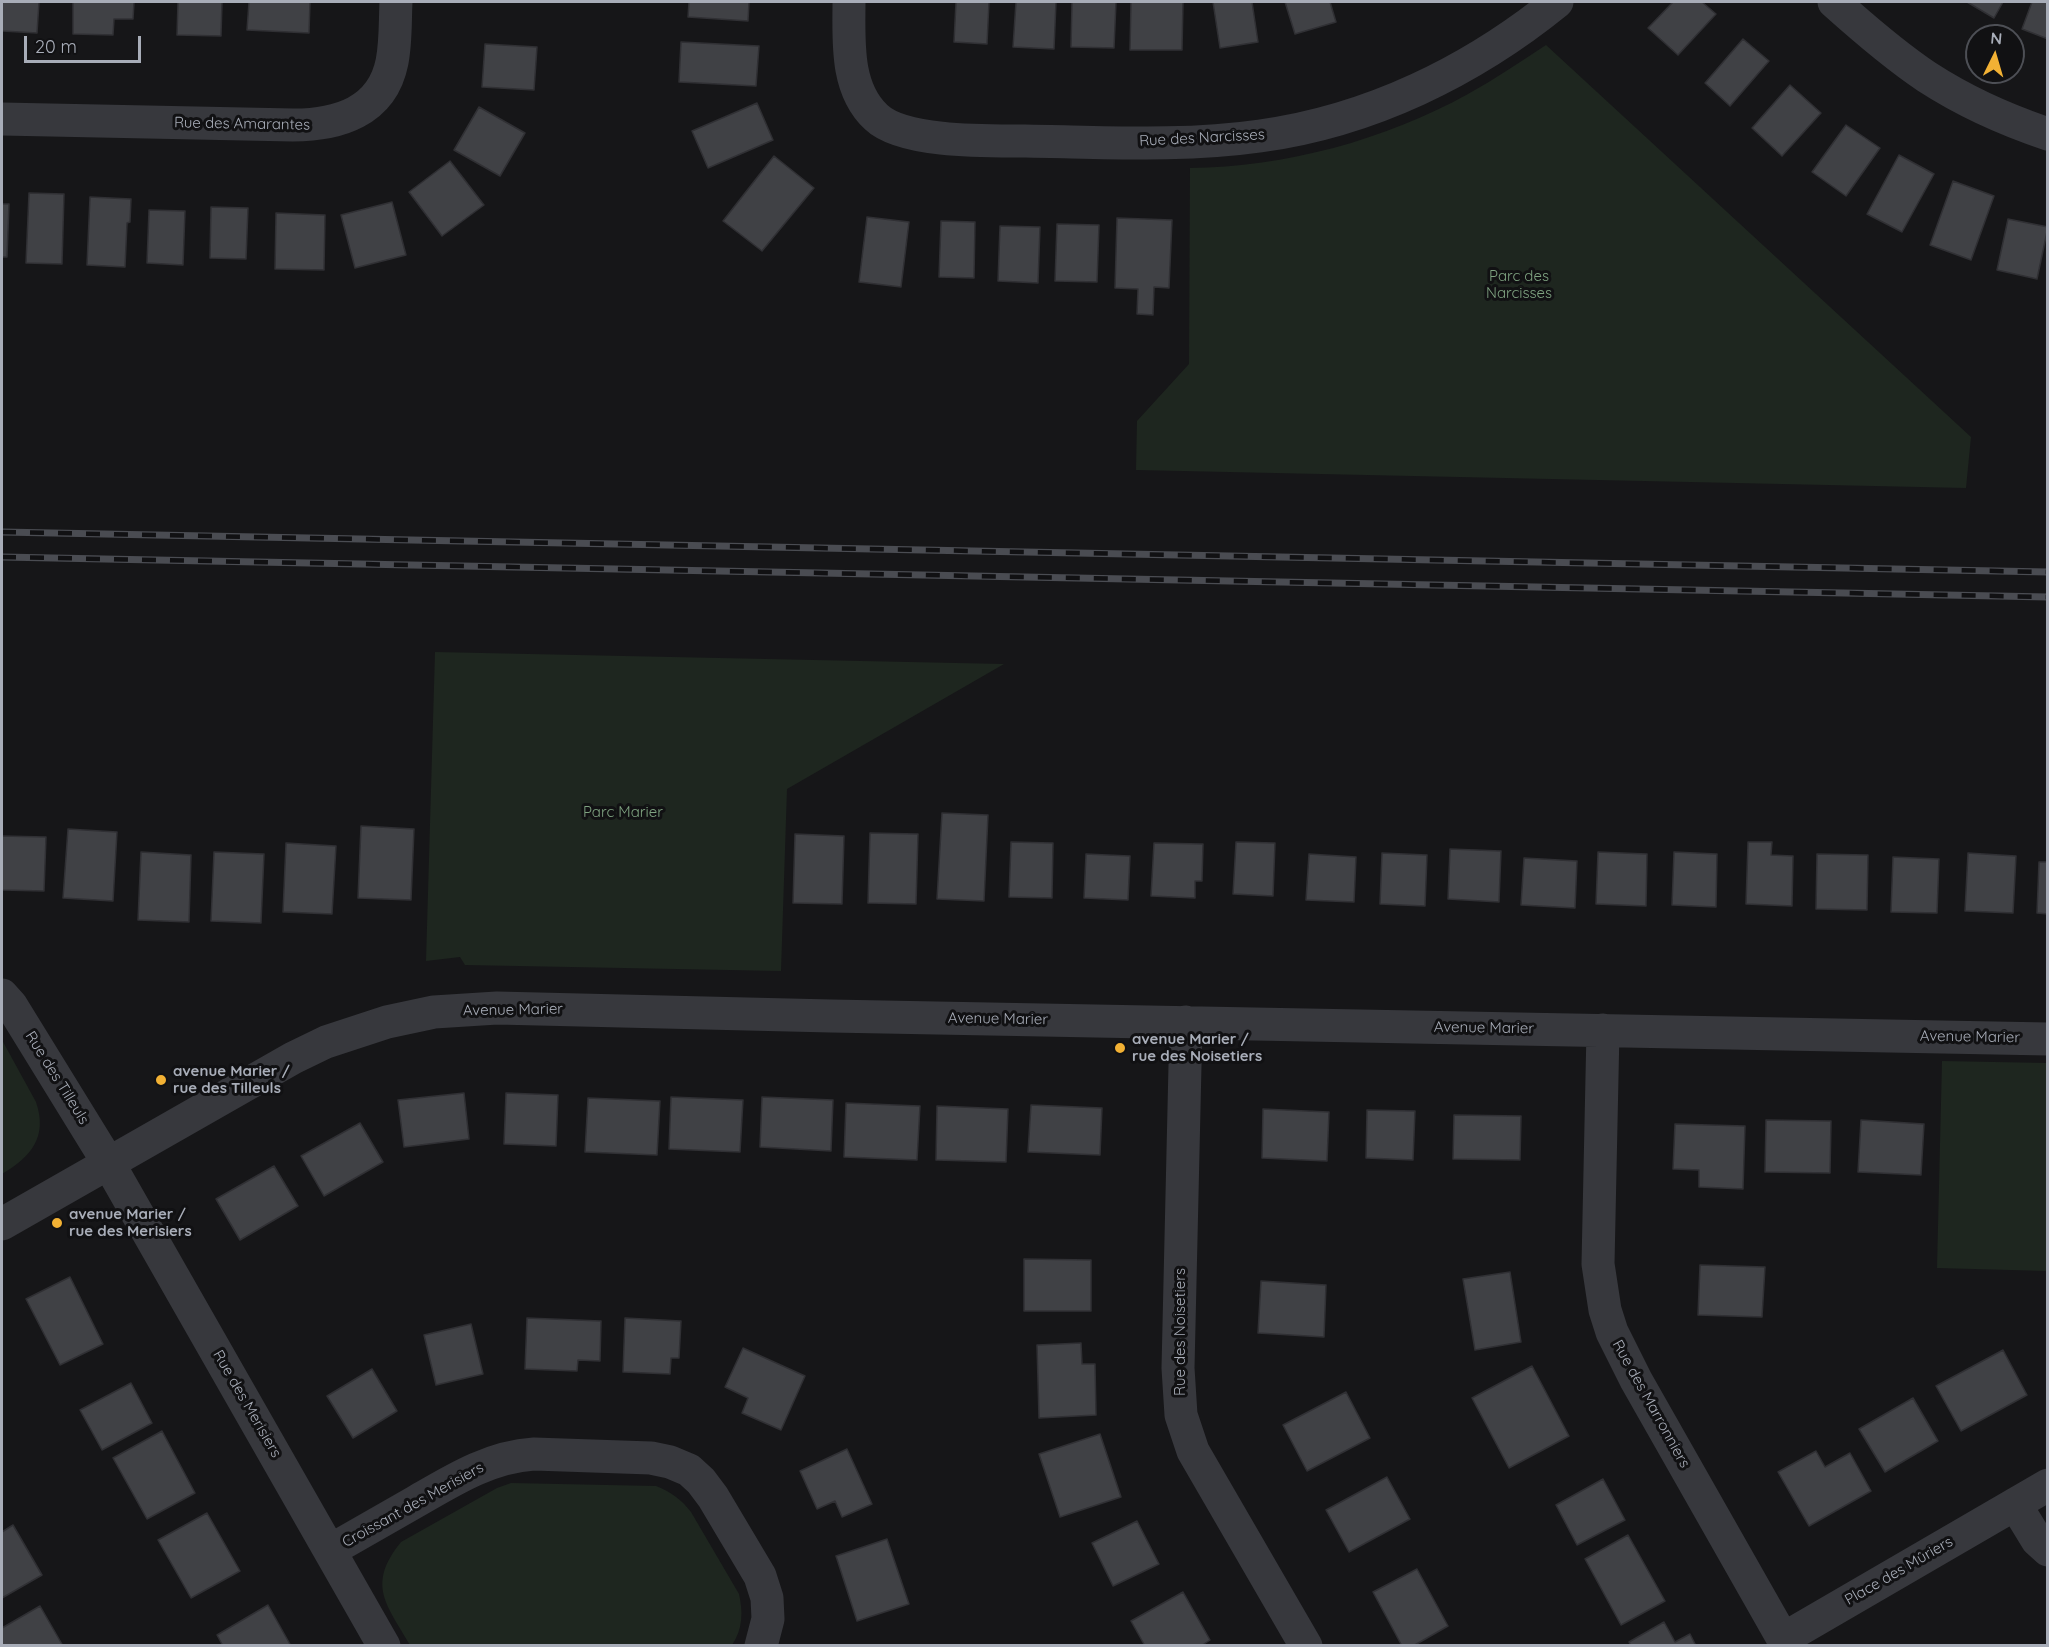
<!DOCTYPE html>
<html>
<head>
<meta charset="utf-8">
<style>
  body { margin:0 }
  #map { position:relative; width:2049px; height:1647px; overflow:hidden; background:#161618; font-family:Quicksand,sans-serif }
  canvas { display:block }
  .frame { position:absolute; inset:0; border:3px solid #a8adb8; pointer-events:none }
  .north { position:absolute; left:1965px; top:24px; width:60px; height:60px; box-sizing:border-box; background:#111113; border:2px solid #4d4f55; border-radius:50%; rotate:5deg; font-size:16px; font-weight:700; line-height:24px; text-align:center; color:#a8adb8 }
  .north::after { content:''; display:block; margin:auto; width:21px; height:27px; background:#f2b134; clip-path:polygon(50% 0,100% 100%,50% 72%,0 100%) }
  .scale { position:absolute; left:24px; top:36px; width:117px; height:27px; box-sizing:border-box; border:3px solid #a8adb8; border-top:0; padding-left:8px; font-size:18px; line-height:21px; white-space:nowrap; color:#a8adb8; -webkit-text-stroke:4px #111113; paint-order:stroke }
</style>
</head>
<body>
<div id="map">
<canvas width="2049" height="1647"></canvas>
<div class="frame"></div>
<div class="north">N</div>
<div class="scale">20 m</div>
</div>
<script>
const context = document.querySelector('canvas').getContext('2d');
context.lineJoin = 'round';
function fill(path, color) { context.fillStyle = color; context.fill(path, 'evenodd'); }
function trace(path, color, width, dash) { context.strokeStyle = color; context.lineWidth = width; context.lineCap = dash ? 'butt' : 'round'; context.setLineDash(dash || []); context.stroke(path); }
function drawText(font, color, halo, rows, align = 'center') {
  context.font = font + ' Quicksand,sans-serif'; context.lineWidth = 6; context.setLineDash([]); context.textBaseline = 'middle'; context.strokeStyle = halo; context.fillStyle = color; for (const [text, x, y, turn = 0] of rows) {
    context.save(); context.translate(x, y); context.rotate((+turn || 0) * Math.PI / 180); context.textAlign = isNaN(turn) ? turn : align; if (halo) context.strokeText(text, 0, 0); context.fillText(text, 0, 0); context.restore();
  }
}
fill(new Path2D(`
  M1546 45 1971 437 1966 488 1136 470 1137 421 1189 364 1190 168C1285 167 1385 140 1468 94 1495 79 1520 62 1546 45Z
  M435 652 1004 664 787 789 781 971 465 965 460 957 426 961Z
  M2 1040 36 1102C48 1137 31 1157 2 1174Z
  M1942 1061 2047 1063V1271L1937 1268Z
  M511 1483 656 1486C671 1492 681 1499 691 1512L739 1594C743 1612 743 1629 732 1645H410C387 1605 366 1585 401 1542L497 1488Z`), '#1e261f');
const building = new Path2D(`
  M2 2H39L37 33 2 31Z
  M73 2H134L133 19H114L113 35 73 34Z
  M178 2H222L221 36 177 35Z
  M249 2H310L309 33 247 30Z
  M689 2H749L748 21 688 17Z
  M956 2H989L987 44 954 42Z
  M1016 2H1056L1054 49 1013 47Z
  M1072 2H1116L1114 48 1071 47Z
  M1131 2H1183L1182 50H1130Z
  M1213 2H1252L1258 42 1220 48Z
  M1285 2H1330L1336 22 1295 34Z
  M1673 2H1702L1716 14 1678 55 1648 28Z
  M1967 2H2003L1994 18Z
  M2032 2H2048V39L2022 29Z
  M1743 39 1769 61 1730 106 1705 83Z
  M681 42 759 46 756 86 679 82Z
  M485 44 537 47 534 90 482 87Z
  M1790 85 1821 113 1782 156 1752 128Z
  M757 103 773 140 708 168 692 131Z
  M479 107 525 133 500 176 454 150Z
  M1846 125 1880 148 1846 196 1812 172Z
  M1899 155 1934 174 1902 232 1867 214Z
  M774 156 814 188 762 251 723 221Z
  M450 161 484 205 442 236 409 192Z
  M1953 181 1994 196 1971 260 1930 245Z
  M29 193 64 194 62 264 26 263Z
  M90 197 131 199 130 222 127 223 125 267 87 265Z
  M392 202 406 255 355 268 341 215Z
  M2 204H9L7 257H2Z
  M211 207 248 208 246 259 210 258Z
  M149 210 185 211 183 265 147 263Z
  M276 213 325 215 324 270 275 269Z
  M867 217 909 222 901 287 859 282Z
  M1117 218 1172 220 1169 288 1154 287 1153 315 1137 314 1138 289 1115 288Z
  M2008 219 2048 227 2037 279 1997 270Z
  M941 221 975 222 974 278 939 277Z
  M1057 224 1099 225 1097 282 1055 281Z
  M1000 226 1040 227 1038 283 998 281Z
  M942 813 988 815 984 901 937 899Z
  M361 826 414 829 411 900 358 898Z
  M68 829 117 832 113 901 63 898Z
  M870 833 918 834 916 904 868 903Z
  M795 834 844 836 842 904 793 903Z
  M2 836 46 837 44 891 2 890Z
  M1011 842 1053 843 1052 898 1009 897Z
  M1236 842 1275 843 1273 896 1233 894Z
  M1748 842H1772L1771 855 1793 856 1792 906 1746 904Z
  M286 843 336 846 332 914 283 912Z
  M1154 843 1203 844 1202 881H1195V898L1151 896Z
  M1450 849 1501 851 1499 902 1448 899Z
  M141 852 191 855 189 922 138 920Z
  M214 852 264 854 261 923 211 921Z
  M1598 852 1647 854 1646 906 1596 904Z
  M1674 852 1717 854 1716 907 1672 905Z
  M1382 853 1427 855 1425 906 1380 904Z
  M1968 853 2016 856 2013 913 1965 911Z
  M1086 854 1130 856 1128 900 1084 898Z
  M1309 854 1356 857 1354 902 1306 900Z
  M1817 854 1868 855 1867 910 1816 909Z
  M1893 857 1939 859 1937 913 1891 912Z
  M1524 858 1577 861 1575 908 1521 905Z
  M2039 862H2048V914L2037 913Z
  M464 1093 469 1139 404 1147 398 1100Z
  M506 1093 558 1095 556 1146 504 1144Z
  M671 1097 743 1100 740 1152 669 1149Z
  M762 1097 833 1100 831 1151 760 1147Z
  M588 1098 660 1101 657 1155 585 1152Z
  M846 1103 920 1106 917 1160 844 1157Z
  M1031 1105 1102 1108 1100 1155 1028 1152Z
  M937 1106 1008 1109 1006 1162 936 1160Z
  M1263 1109 1329 1112 1327 1161 1262 1158Z
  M1367 1110 1415 1111 1413 1160 1366 1158Z
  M1454 1115 1521 1116 1520 1160 1453 1159Z
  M1766 1120 1831 1121 1830 1173 1765 1172Z
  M1861 1120 1924 1124 1921 1175 1858 1172Z
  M360 1123 383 1162 324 1196 301 1156Z
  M1675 1124 1745 1126 1743 1189 1699 1187V1170L1673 1169Z
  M274 1166 298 1206 240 1240 216 1199Z
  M1024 1259 1091 1260V1311H1024Z
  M1700 1265 1765 1267 1762 1317 1698 1315Z
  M1510 1272 1521 1342 1475 1350 1463 1279Z
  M70 1277 103 1344 60 1365 26 1299Z
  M1261 1281 1326 1285 1324 1337 1258 1333Z
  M527 1318 601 1321 600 1361 578 1360 577 1371 525 1369Z
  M625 1318 681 1321 679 1358H671L670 1374 623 1372Z
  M471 1324 483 1374 436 1385 424 1335Z
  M1081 1343 1082 1364H1095L1096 1415 1039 1418 1037 1345Z
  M743 1348 805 1376 781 1430 742 1413 748 1398 725 1387Z
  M2003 1350 2027 1395 1961 1431 1936 1386Z
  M1532 1366 1569 1436 1509 1468 1472 1398Z
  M372 1369 397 1411 353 1438 327 1396Z
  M131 1383 152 1423 102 1450 80 1410Z
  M1346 1392 1370 1438 1307 1471 1283 1425Z
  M1913 1398 1938 1441 1885 1472 1859 1429Z
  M162 1431 195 1493 147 1519 113 1458Z
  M1100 1434 1121 1497 1060 1517 1039 1454Z
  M847 1449 872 1504 842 1517 835 1501 817 1509 800 1471Z
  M1816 1451 1825 1467 1850 1453 1871 1491 1809 1526 1778 1472Z
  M1387 1477 1410 1519 1349 1552 1326 1510Z
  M1603 1479 1625 1520 1577 1545 1556 1505Z
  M207 1513 240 1571 191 1598 158 1540Z
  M1137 1521 1159 1564 1113 1586 1092 1543Z
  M13 1525 42 1575 2 1598V1532Z
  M1628 1535 1665 1601 1621 1625 1585 1559Z
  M887 1539 909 1604 857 1621 836 1556Z
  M1417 1569 1448 1626 1413 1646H1402L1373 1592Z
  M1183 1592 1210 1640 1201 1646H1145L1131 1621Z
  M268 1605 291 1646H223L217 1635Z
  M40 1606 63 1646H2V1628Z
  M1664 1622 1675 1642 1690 1634 1696 1646H1631L1629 1642Z`);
fill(building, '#404145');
trace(building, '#303034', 1.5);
trace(new Path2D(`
  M849 2C849 40 845 88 876 117 903 143 988 141 1025 141 1103 142 1183 147 1260 136 1370 121 1472 71 1557 2
  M1834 2C1863 28 1894 55 1927 77 1964 101 2006 120 2048 134
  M2 119 293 125C338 125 382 112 392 62 396 42 395 21 396 2
  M2 995 11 1005 109 1164 384 1646
  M1186 1022 1178 1368 1181 1415 1193 1451 1306 1646
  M1603 1030 1598 1264 1605 1310 1612 1332 1636 1380 1787 1646
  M2 1224 293 1058 326 1042 387 1022 434 1012 497 1008 831 1016 2048 1039
  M2015 1504 2037 1540 2048 1550
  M331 1550C359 1534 387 1518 415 1502 453 1480 489 1457 534 1454L651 1458 670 1462 689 1470 701 1481 713 1497 760 1576 767 1598 768 1619 761 1646
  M1783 1639 2048 1485`), '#37383d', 33);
const rail = new Path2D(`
  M2 532 2048 572
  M2 557 2048 597`);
trace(rail, '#4a4c52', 7);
trace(rail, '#111113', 4.5, [14]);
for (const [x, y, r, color] of [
  [1120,1048,6,"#f2b134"],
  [161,1080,6,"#f2b134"],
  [57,1223,6,"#f2b134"]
]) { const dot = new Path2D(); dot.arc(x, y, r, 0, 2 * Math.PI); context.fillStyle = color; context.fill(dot); trace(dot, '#111113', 2); }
drawText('15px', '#a8adb8', '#111113', [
  ["Rue des Amarantes",242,124,1],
  ["Rue des Narcisses",1202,138,-3],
  ["Avenue Marier",513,1010,-1],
  ["Avenue Marier",998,1019,1],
  ["Avenue Marier",1484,1028,1],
  ["Avenue Marier",1970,1037,1],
  ["Rue des Tilleuls",57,1078,58],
  ["Rue des Noisetiers",1180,1332,-90],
  ["Rue des Merisiers",247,1404,60],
  ["Rue des Marronniers",1651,1404,61],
  ["Croissant des Merisiers",413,1505,-29],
  ["Place des Mûriers",1899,1571,-30]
]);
drawText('15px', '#7fa381', '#111113', [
  ["Parc des",1519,276],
  ["Narcisses",1519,293],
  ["Parc Marier",623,812]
]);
drawText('bold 15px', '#a8adb8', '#111113', [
  ["avenue Marier /",1132,1039],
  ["rue des Noisetiers",1132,1056],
  ["avenue Marier /",173,1071],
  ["rue des Tilleuls",173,1088],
  ["avenue Marier /",69,1214],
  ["rue des Merisiers",69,1231]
], 'left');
</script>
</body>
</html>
